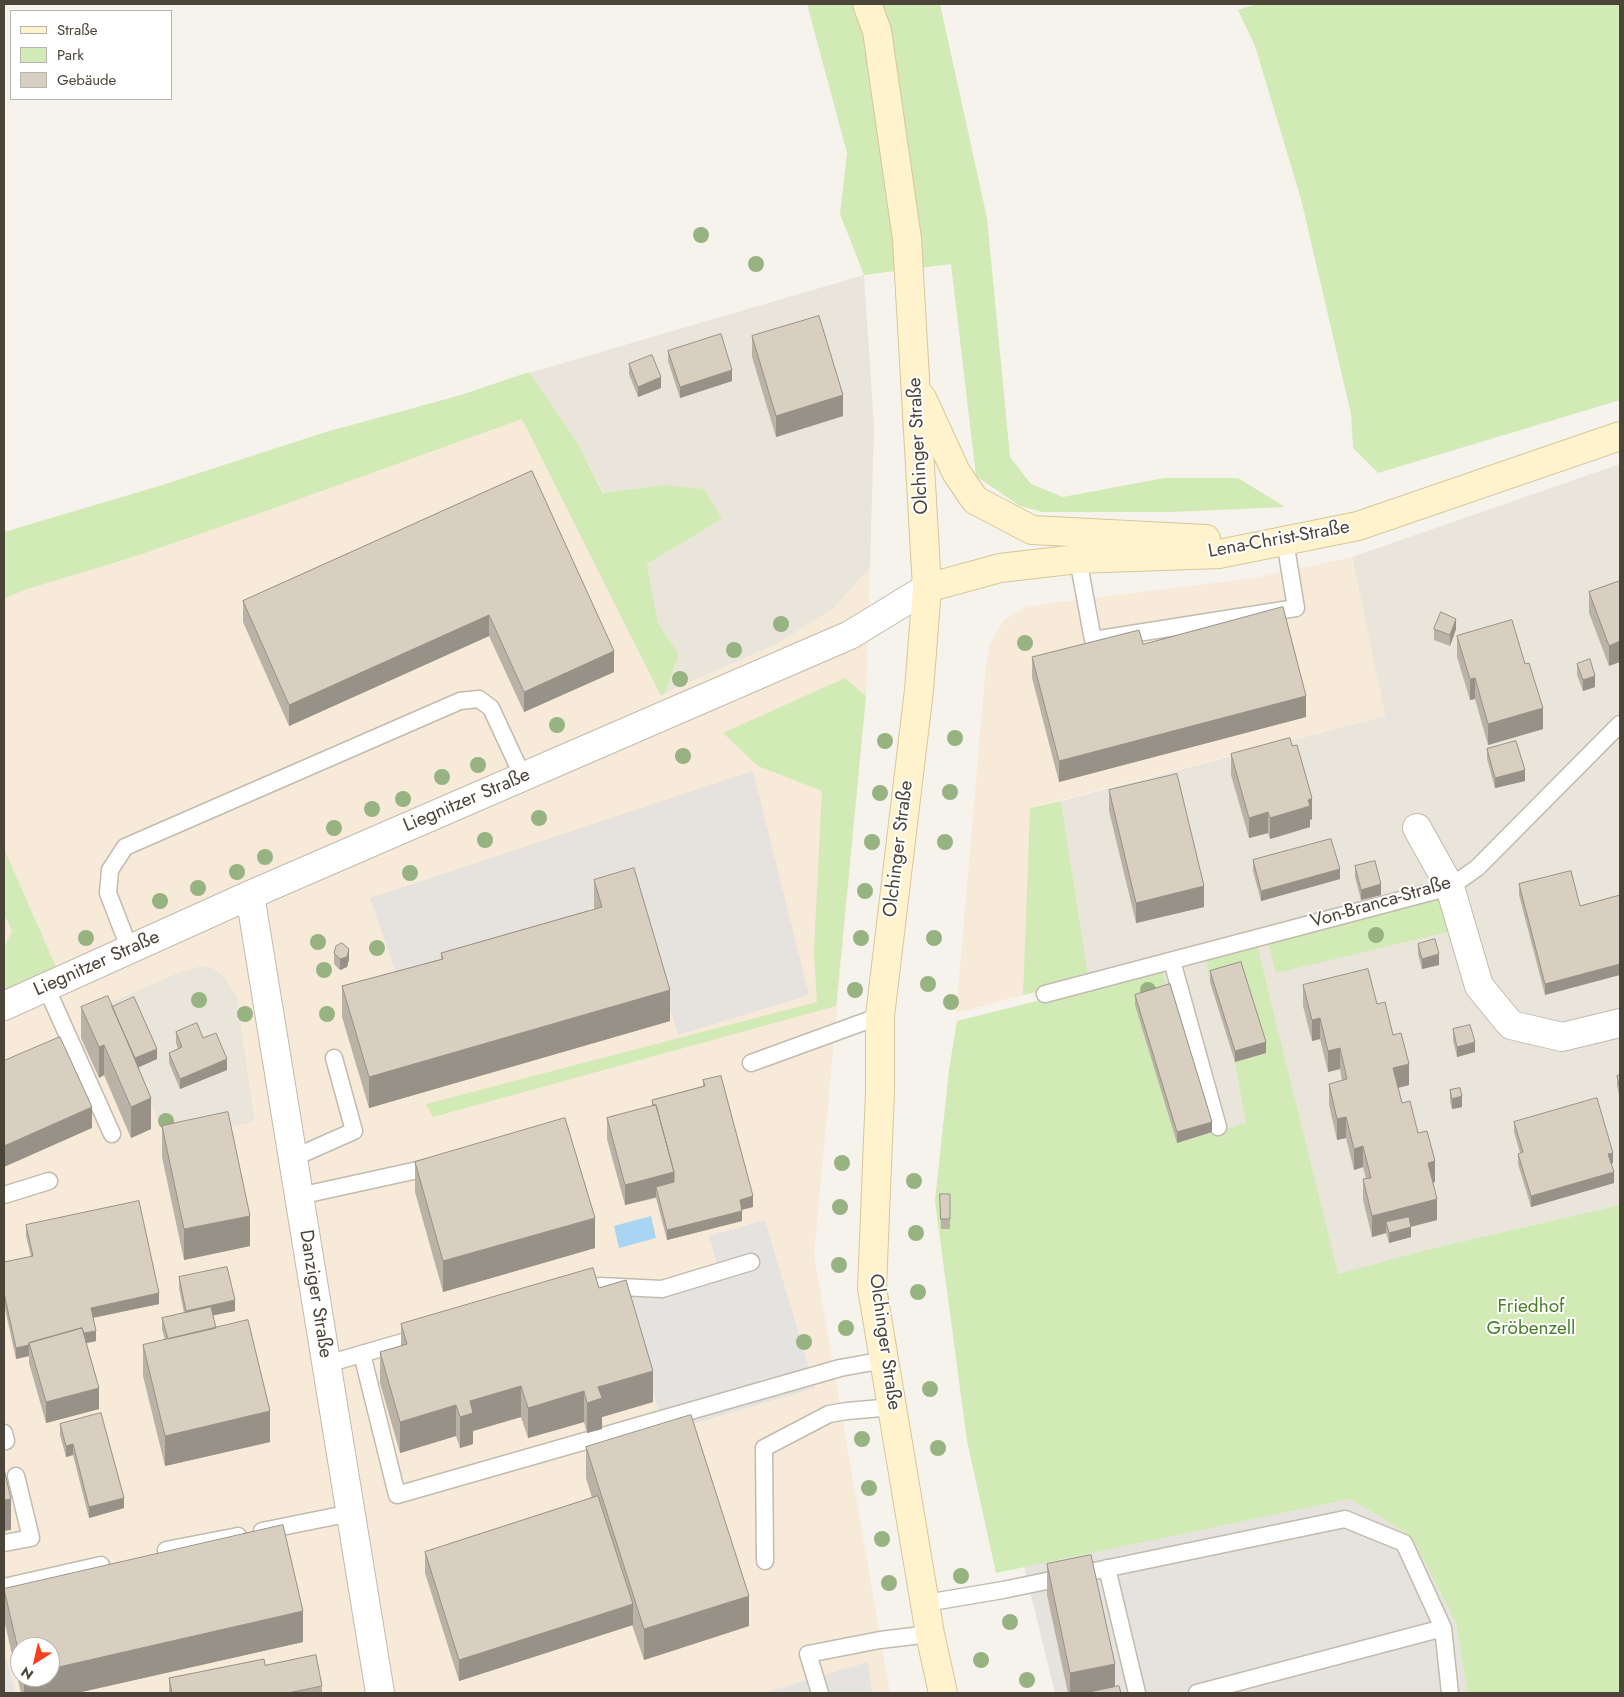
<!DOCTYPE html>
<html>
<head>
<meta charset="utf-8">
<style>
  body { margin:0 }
  #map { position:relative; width:1624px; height:1697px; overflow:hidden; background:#f6f3ec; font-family:Jost,sans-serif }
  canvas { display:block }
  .frame { position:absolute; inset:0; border:5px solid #4b4439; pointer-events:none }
  .legend { position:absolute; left:10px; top:10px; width:162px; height:90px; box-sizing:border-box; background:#fff; border:1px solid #b7b4b0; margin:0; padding:6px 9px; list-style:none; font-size:15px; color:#4b4439 }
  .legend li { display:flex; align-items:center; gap:10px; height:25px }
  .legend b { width:25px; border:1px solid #b7b4b0 }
  .north { position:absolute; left:10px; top:1637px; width:50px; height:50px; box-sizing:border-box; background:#fff; border:1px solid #b7b4b0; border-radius:50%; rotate:215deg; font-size:14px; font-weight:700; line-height:20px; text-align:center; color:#4b4439 }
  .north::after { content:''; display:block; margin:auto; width:18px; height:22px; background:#fc3f1d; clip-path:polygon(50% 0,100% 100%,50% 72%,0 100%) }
</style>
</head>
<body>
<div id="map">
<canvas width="1624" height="1697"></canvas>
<div class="frame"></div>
<ul class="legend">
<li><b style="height:6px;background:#fff3cd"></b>Straße</li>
<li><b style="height:14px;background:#d2eab5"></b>Park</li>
<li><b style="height:14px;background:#d8cfc1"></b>Gebäude</li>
</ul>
<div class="north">N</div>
</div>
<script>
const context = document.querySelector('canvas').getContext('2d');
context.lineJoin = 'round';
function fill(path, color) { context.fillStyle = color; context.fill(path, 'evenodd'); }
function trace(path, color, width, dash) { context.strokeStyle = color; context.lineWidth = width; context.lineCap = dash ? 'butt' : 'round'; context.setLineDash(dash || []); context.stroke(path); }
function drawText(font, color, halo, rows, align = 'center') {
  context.font = font + ' Jost,sans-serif'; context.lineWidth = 4; context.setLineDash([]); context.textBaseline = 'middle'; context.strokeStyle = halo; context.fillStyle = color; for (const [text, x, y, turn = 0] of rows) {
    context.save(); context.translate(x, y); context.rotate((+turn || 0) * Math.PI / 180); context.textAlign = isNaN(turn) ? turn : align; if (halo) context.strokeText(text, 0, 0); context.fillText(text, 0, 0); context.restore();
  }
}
fill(new Path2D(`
  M864 275 874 427 870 568 834 608 779 643 665 693 679 656 658 623 647 564 722 519 665 485 604 493 577 442 529 373Z
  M1620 464V1205L1425 1250 1220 1307 1089 980 1061 801 1385 716 1352 557Z
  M200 966 213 968 226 978 237 997 255 1122 170 1144 102 1006 177 973Z`), '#eae5da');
fill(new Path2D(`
  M519 380 661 695 779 643 834 608 870 568 866 696 814 1255 890 1693H4V552ZM200 966 213 968 226 978 237 997 255 1121 170 1144 102 1006 177 973ZM20 1647H50V1677H20Z
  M1352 557 1385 716 1030 808 1023 995 956 1013 986 665 990 644 1003 621 1024 608 1058 602 1255 578Z`), '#f7ead8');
fill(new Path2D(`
  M753 771 809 995 678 1035 636 894 587 909 595 936 403 993 370 898Z
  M1350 1499 1411 1536 1456 1623 1467 1693H1055L1024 1567Z`), '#e6e2dd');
fill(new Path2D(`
  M807 4H940L987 218 1010 457 1031 484 1063 497 1164 478H1238L1285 507 1172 512H1042L1020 506 976 476 951 264 864 275 840 214 847 153Z
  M1257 4H1620V400L1378 473 1353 448 1351 414 1301 199 1255 46 1238 10Z
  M529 372 577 442 603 493 665 485 704 489 722 519 647 564 658 623 679 655 665 693 661 696 522 419 277 507 139 555 24 590 4 599V532L159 486 326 432 461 395Z
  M845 678 866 696 836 1006 433 1117 426 1104 817 1002 814 951 822 791 758 766 723 733Z
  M1061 801 1089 980 1023 995 1030 808Z
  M4 849 57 969 4 997V948L12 931 4 913Z
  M1447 895 1456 930 1276 973 1267 939Z
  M1256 941 1338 1274 1425 1250 1620 1205V1693H1467L1456 1623 1411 1536 1350 1499 996 1573 967 1441 935 1201 949 1070 957 1021 1093 987 1161 968 1170 995 1177 1143 1246 1123 1235 1062 1241 973 1210 982 1205 956Z`), '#d2eab5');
fill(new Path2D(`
  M765 1220 815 1388 665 1432 623 1292 717 1264 709 1236Z
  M4 1650 15 1693H4Z
  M868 1662 872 1693H763Z`), '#e5e3e0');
fill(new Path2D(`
  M651 1216 656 1238 619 1248 614 1226Z`), '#a9d4f2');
const lane = new Path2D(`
  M1078 559 1093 640 1296 608 1285 541
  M130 950 108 893 110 870 125 847 460 701 479 699 491 708 523 777
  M1172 961 1218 1127
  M46 987 112 1134
  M1045 994 1450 887 1477 868 1620 724
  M751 1063 880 1016
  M293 1158 354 1131 334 1058
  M4 1195 49 1181
  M299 1196 436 1166
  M579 1292 600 1286 662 1289 751 1262
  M362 1354 397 1495 840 1368 884 1360
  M327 1364 420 1337
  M4 1433 6 1441
  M262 1531 351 1513
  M4 1543 31 1538 16 1476
  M166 1550 238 1536
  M765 1561 764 1448 829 1414 847 1411 893 1407
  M1107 1568 1137 1693
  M4 1587 101 1565
  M926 1603 1003 1590 1345 1519 1404 1543 1443 1628 1450 1693
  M820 1693 808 1654 880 1640 930 1634
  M1197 1693 1443 1628`);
const street = new Path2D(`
  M1417 828 1450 887 1479 986 1511 1025 1562 1037 1620 1023
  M250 895 380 1693
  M4 1006 250 895 850 635 927 588`);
const secondary = new Path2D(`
  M867 4 877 31 907 239 927 588 919 690 880 1016V1091L872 1288 930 1634 943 1693
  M922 398 956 472 975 500 1032 530 1206 539
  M927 588 1000 568 1078 559 1219 554 1358 526 1620 436`);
trace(lane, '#c2bbae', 19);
trace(street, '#c2bbae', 30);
trace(secondary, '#d6c79b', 30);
trace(lane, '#fff', 16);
trace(street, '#fff', 28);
trace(secondary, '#fff3cd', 28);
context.fillStyle = '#97b381';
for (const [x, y] of [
  [701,235],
  [756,264],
  [781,624],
  [1025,643],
  [734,650],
  [680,679],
  [557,725],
  [955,738],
  [885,741],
  [683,756],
  [478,765],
  [442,777],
  [950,792],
  [880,793],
  [403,799],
  [372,809],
  [539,818],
  [334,828],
  [485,840],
  [872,842],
  [945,842],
  [265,857],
  [237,872],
  [410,873],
  [198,888],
  [865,891],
  [160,901],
  [1376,935],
  [86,938],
  [861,938],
  [934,938],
  [318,942],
  [377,948],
  [324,970],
  [928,984],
  [855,990],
  [1148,990],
  [199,1000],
  [951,1002],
  [245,1014],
  [327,1014],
  [166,1121],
  [842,1163],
  [914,1181],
  [840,1207],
  [916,1233],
  [839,1265],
  [918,1292],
  [846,1328],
  [804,1342],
  [930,1389],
  [862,1439],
  [938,1448],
  [869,1488],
  [882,1539],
  [961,1576],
  [889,1583],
  [1010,1622],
  [981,1660],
  [1027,1680]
]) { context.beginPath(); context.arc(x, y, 8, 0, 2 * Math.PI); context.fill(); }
fill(new Path2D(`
  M752 336 843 416 776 437 752 357Z
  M668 351 732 381 680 398 668 361Z
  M629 364 661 388 638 397 629 374Z
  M532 471 614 672 524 712 489 636 289 726 243 622V601Z
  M1620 581 1609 666 1589 613V592Z
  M1434 629H1456L1450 646 1434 640Z
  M1457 636 1525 664 1543 729 1488 745 1475 699 1470 700 1457 657Z
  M1143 644 1306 717 1059 782 1032 678V657Z
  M1577 664 1595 687 1583 691 1577 675Z
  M1487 749 1525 781 1495 788 1487 759Z
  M1231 754 1312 819 1310 820V827L1270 839 1268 833 1249 838 1231 775Z
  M1109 790 1204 907 1136 923 1109 811Z
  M1253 860 1340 879 1261 901 1253 871Z
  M1355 866 1381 895 1361 900 1355 877Z
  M594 880 670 1021 369 1108 342 1017V986L441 959V953L594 909Z
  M1519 884 1580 906 1545 995 1519 895Z
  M1418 944 1439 965 1422 969 1418 954Z
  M334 953 349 959 347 967 340 970 334 964Z
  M1210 971 1266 1053 1235 1062 1210 982Z
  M1303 985 1377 1004 1393 1035 1409 1085 1398 1088 1402 1103 1418 1133 1435 1182 1432 1183 1437 1220 1411 1227V1237L1389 1243 1386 1233 1372 1237 1363 1200V1179H1366L1363 1167 1354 1170 1346 1138 1337 1140 1329 1105V1084L1342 1081 1340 1069 1328 1072 1320 1039 1312 1041 1303 1006Z
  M1135 995 1212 1132 1177 1143 1135 1005Z
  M81 1007H112L157 1059 138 1067 151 1129 131 1138 104 1075 99 1078 81 1038Z
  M1453 1029 1475 1052 1457 1057 1453 1040Z
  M176 1032 203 1038 227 1070 180 1089 169 1063V1053L178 1049 176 1043Z
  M1620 1075V1099L1617 1086V1076Z
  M703 1080 753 1207 742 1210V1221L667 1240 656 1198 625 1205 607 1139V1118L652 1106V1100L703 1086Z
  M1450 1090 1462 1107 1452 1109 1450 1101Z
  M1514 1122 1613 1163 1611 1164 1614 1183 1531 1207 1518 1164V1154L1520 1153 1514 1132Z
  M162 1126 250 1246 184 1260 162 1157Z
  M415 1162 595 1248 443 1292 415 1192Z
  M940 1194H950V1229H941Z
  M26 1225 159 1304 93 1318 96 1341 86 1343 99 1409 46 1423 29 1363V1356L16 1359 4 1304V1262L31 1257 26 1236Z
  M179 1277 235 1311 213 1315 216 1328 270 1442 165 1466 143 1376V1345L165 1340 162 1329V1318L184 1313 179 1288Z
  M599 1288 653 1402 602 1417V1429L587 1433 584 1422 528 1438 521 1417 473 1431V1444L460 1448 456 1436 400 1453 380 1383V1352L401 1346V1324Z
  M60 1424 124 1508 89 1518 73 1455 66 1457 60 1435Z
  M586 1447 749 1626 644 1660 632 1625 459 1681 425 1573V1552L592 1498 586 1478Z
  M1047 1564 1115 1687 1121 1693H1068L1047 1595Z
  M4 1589 303 1642 77 1693H21L4 1620ZM20 1647 50 1677H20Z
  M169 1678 322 1686V1693H169Z`), '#bab2a6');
fill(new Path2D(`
  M732 370V381L680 398V387Z
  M661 377V388L638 397V387Z
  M843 395V416L776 437V416Z
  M489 615V636L289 726V705Z
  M1456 619V629L1450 646V635Z
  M1620 641V662L1609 666V646Z
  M614 651V672L524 712V692Z
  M1595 676V687L1583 691V680Z
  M1475 678V699L1470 700V679Z
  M1306 696V717L1059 782V761Z
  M1543 708V729L1488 745V724Z
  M1525 770V781L1495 788V778Z
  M1312 798V819L1310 820V827L1270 839V818L1308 800Z
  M1268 812V833L1249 838V818Z
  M1340 869V879L1261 901V891Z
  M1381 884V895L1361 900V890Z
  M1204 886V907L1136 923V903Z
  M349 949V959L347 967 340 970V959Z
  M1439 954V965L1422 969V959Z
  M1620 964V975L1545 995V984Z
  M670 990V1021L369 1108V1077Z
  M1320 1018V1039L1312 1041V1020Z
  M1266 1042V1053L1235 1062V1051Z
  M1475 1042V1052L1457 1057V1047Z
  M104 1045V1075L99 1078V1047Z
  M1340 1048V1069L1328 1072V1051Z
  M157 1049V1059L135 1069V1058Z
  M227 1059V1070L180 1089V1079Z
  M1409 1064V1085L1393 1089V1068Z
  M1462 1096V1107L1452 1109V1099Z
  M151 1098V1129L131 1138V1107Z
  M92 1107V1128L4 1167V1146Z
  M1346 1117V1138L1337 1140V1119Z
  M1212 1122V1132L1177 1143V1132Z
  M1363 1146V1167L1354 1170V1149Z
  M1613 1153V1163L1608 1165V1154Z
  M1435 1161V1182L1428 1184V1163Z
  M674 1172V1193L656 1187V1197L625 1205V1185Z
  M1614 1172V1183L1531 1207V1196Z
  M753 1196V1207L740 1210V1200Z
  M1437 1199V1220L1389 1232 1386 1222V1233L1372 1237V1216Z
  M742 1211V1221L667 1240V1230Z
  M250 1216V1246L184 1260V1229Z
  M595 1218V1248L443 1292V1261Z
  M1411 1227V1237L1389 1243V1233Z
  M159 1293V1304L91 1318V1308Z
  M235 1300V1311L186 1321V1311Z
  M96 1331V1341L33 1355 30 1345Z
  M29 1345V1356L16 1359V1348Z
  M653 1371V1402L602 1417V1429L587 1433V1403L598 1387Z
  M521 1386V1417L473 1431V1444L460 1448V1417L470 1401Z
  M99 1388V1409L46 1423V1402Z
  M584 1391V1422L528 1438V1408Z
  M456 1405V1436L400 1453V1422Z
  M270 1411V1442L165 1466V1436Z
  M73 1444V1455L66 1457V1446Z
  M124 1498V1508L89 1518V1507Z
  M11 1499V1530L4 1531V1500Z
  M749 1596V1626L644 1660V1629Z
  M633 1604V1625L459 1681V1660Z
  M303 1611V1642L77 1693H24V1677H50V1669Z
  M1115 1664V1693H1070V1673Z`), '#979187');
const building = new Path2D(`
  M819 316 843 395 776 416 752 336Z
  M721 334 732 370 680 387 668 351Z
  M652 355 661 377 638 387 629 364Z
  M532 471 614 651 524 692 489 615 289 705 243 601Z
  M1620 581V641L1609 646 1589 592Z
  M1283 607 1306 696 1059 761 1032 657 1139 630 1143 644Z
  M1441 612 1456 619 1450 635 1434 629Z
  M1512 620 1525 664 1529 663 1543 708 1488 724 1475 678 1470 679 1457 636Z
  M1590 659 1595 676 1583 680 1577 664Z
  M1290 738 1292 746 1297 745 1312 798 1308 800 1310 806 1270 818 1268 812 1249 818 1231 754Z
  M1516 741 1525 770 1495 778 1487 749Z
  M1177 774 1204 886 1136 903 1109 790Z
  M1331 839 1340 869 1261 891 1253 860Z
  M1375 861 1381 884 1361 890 1355 866Z
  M634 868 670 990 369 1077 342 986 443 959 441 953 602 907 594 880Z
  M1571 871 1580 906 1620 895V964L1545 984 1519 884Z
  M1435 939 1439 954 1422 959 1418 944Z
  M342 943 349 949 347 957 340 959 334 953 336 946Z
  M1241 962 1266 1042 1235 1051 1210 971Z
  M1368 969 1377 1004 1385 1002 1393 1035 1401 1033 1409 1064 1393 1068 1402 1103 1410 1101 1418 1133 1427 1131 1435 1161 1428 1163 1437 1199 1372 1216 1363 1179 1371 1178 1363 1146 1354 1149 1346 1117 1337 1119 1329 1084 1347 1079 1340 1048 1328 1051 1320 1018 1312 1020 1303 985Z
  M1170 984 1212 1122 1177 1132 1135 995Z
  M108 996 151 1098 131 1107 104 1045 99 1047 81 1007Z
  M134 997 157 1049 135 1058 112 1007Z
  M197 1023 203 1038 216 1033 227 1059 180 1079 169 1053 182 1047 176 1032Z
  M1470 1025 1475 1042 1457 1047 1453 1029Z
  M60 1037 92 1107 4 1146V1061Z
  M1620 1075V1089L1617 1076Z
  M721 1076 753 1196 740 1200 742 1211 667 1230 656 1187 674 1182V1172L656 1105H653L652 1100 705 1086 703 1080Z
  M1460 1088 1462 1096 1452 1099 1450 1090Z
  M1597 1098 1613 1153 1608 1154 1614 1172 1531 1196 1518 1154 1523 1152 1514 1122Z
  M656 1105 674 1172 625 1185 607 1118Z
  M228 1112 250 1216 184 1229 162 1126Z
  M565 1118 595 1218 443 1261 415 1162Z
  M940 1194H950V1219H941Z
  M139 1201 159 1293 91 1308 96 1331 84 1333 82 1328 29 1343V1345L16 1348 4 1293V1262L33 1256 26 1225Z
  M1409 1217 1411 1227 1389 1233 1386 1222Z
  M227 1267 235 1300 186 1311 179 1277Z
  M593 1268 599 1288 626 1280 653 1371 598 1387 602 1398 587 1403 584 1391 528 1408 521 1386 470 1401 473 1413 460 1417 456 1405 400 1422 380 1352 407 1344 401 1324Z
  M211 1307 216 1328 168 1339 162 1318Z
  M248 1320 270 1411 165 1436 143 1345Z
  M82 1328 99 1388 46 1402 29 1343Z
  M101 1413 124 1498 89 1507 73 1444 66 1446 60 1424Z
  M691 1415 749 1596 644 1629 586 1447Z
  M4 1469 11 1499 4 1500Z
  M598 1496 633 1604 459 1660 425 1552Z
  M283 1525 303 1611 50 1669V1647H20V1658L4 1589Z
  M1091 1555 1115 1664 1070 1673 1047 1564Z
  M316 1655 322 1686 288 1693H172L169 1678 264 1659 265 1665Z
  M1119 1686 1121 1693H1085Z`);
fill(building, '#d8cfc1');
trace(building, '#979187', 1);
drawText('19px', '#4b4439', '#fff', [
  ["Olchinger Straße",919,446,-93],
  ["Lena-Christ-Straße",1279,540,-10],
  ["Liegnitzer Straße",467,801,-23],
  ["Olchinger Straße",899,849,-83],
  ["Von-Branca-Straße",1381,903,-16],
  ["Liegnitzer Straße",97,964,-24],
  ["Danziger Straße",315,1294,81],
  ["Olchinger Straße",884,1342,82]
]);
drawText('19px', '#4a7f2a', '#fff', [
  ["Friedhof",1531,1307],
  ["Gröbenzell",1531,1329]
]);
</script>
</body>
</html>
